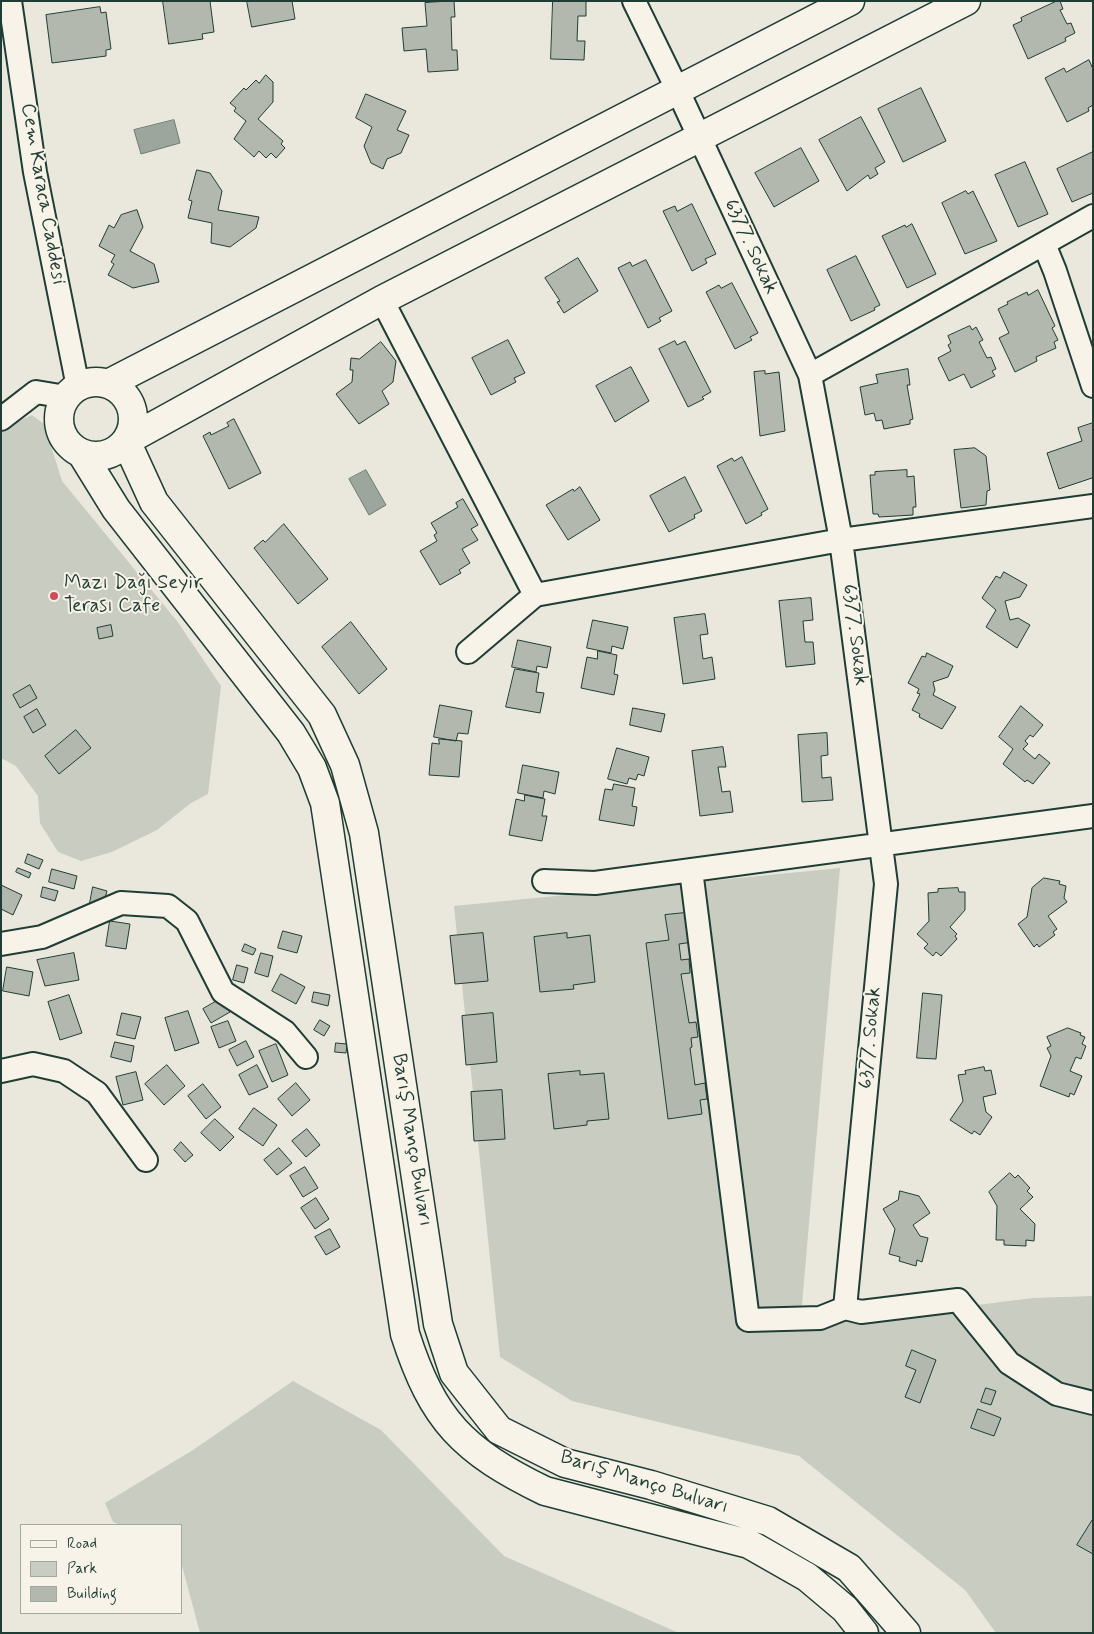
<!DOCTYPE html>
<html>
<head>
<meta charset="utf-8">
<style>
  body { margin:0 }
  #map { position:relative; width:1094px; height:1634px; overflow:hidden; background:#eae8dd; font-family:Mynerve,sans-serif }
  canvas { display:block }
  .frame { position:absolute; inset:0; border:2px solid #1f3d34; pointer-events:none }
  .legend { position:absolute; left:20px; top:1524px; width:162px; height:90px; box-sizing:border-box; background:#f7f3e8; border:1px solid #a1aaa0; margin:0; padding:6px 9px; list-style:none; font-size:15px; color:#1f3d34 }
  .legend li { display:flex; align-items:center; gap:10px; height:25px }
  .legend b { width:25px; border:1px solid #a1aaa0 }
</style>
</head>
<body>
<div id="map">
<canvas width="1094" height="1634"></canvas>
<div class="frame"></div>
<ul class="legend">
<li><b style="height:6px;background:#f7f3e8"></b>Road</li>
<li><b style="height:14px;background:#c8ccc1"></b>Park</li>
<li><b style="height:14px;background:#b2b8ae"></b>Building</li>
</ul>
</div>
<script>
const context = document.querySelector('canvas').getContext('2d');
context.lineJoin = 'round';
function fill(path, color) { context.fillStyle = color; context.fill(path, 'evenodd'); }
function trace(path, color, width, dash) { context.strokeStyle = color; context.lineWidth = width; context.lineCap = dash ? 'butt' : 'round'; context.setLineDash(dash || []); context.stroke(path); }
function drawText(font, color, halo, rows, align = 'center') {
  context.font = font + ' Mynerve,sans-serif'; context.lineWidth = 4; context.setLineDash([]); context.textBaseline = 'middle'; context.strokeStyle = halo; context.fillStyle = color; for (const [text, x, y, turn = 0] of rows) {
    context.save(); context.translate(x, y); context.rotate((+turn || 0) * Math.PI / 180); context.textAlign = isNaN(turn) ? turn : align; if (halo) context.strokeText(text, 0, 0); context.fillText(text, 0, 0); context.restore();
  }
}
fill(new Path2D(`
  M32 415 44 424 62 481 177 621 221 686 208 794 191 803 157 830 112 852 81 861 58 852 40 823 38 796 16 766 1 758V429Z
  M840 868 800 1327 1033 1298 1093 1296V1633H996L965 1590 799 1456 572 1401 500 1357 454 906Z
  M293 1381 381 1430 504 1556 679 1633H200L181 1562V1525H120L113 1522 105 1503 193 1450Z`), '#c8ccc1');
const water = new Path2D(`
  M174 120 180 143 141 154 134 130Z
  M366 470 386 505 369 515 349 479Z`);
fill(water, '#9ca69c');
trace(water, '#6a7c72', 1);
const building = new Path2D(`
  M163 1H210L214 32 202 34 203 39 169 44Z
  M247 1H292L295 19 252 27Z
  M454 1 455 17H451L452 50H457L458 70 428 72 426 49 404 51 402 28 427 26 425 3Z
  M553 1H586V16H578L577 41H585L584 60 551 59Z
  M1057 1H1060L1063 9 1060 10 1067 24 1071 23 1075 33 1065 38 1066 41 1028 59 1013 25 1022 21 1021 18Z
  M100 7 101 13 106 12 111 49 106 50V56L52 63 46 15Z
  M1089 60 1093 69V105L1088 108 1089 111 1067 122 1045 78 1064 68 1066 72Z
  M266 75 273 82V102L258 119 283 141 281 144 285 148 276 158 271 153 266 158 259 151 254 157 234 139 246 121 234 111 236 108 230 103 244 88 246 90 256 80 259 83Z
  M921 88 946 141 903 162 878 109Z
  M366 94 406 111 397 130 409 135 401 153 387 159 383 169 371 163 364 146 372 127 356 118Z
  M861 117 885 162 875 168 878 174 870 179 868 175 847 191 819 140Z
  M801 148 819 181 774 207 755 173Z
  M1093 152V193L1072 202 1057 169Z
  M1025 162 1048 214 1018 227 995 175Z
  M197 170 210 173 222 191 218 210 259 217 256 228 230 247 211 243 212 223 188 218 192 201 189 200Z
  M966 191 968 194 973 191 997 241 965 254 942 203Z
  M692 204 716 254 705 259 707 263 692 271 663 211 675 206 677 211Z
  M137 210 143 227 130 251 154 264 159 282 133 288 108 275 114 264 111 262 115 255 99 246 109 225 114 228 121 215Z
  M912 224 936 274 907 288 882 236 905 225 906 227Z
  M856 256 880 305 874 308 875 310 851 321 827 270Z
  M578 258 598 291 564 313 557 302 560 301 545 278Z
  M646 260 672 311 659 318 661 321 648 328 618 268 630 262 632 266Z
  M732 283 758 333 750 337 752 340 735 349 706 292 719 285 721 288Z
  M1038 290 1055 326 1052 328 1058 340 1054 342 1056 348 1036 357 1037 361 1015 372 999 338 1009 333 998 309 1008 304 1007 302 1027 292 1028 295Z
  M970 326 972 330 976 327 983 340 979 342 987 358 991 357 996 369 992 371 995 376 971 388 964 374 949 381 938 358 951 351 948 345 951 343 948 336Z
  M508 340 525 373 514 378 516 382 491 395 472 358Z
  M675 341 677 345 685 341 711 392 702 397 704 399 688 407 659 349Z
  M381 342 396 361 393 382 382 391 389 404 359 424 336 394 352 382 353 370H350L351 358 359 359Z
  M631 367 649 401 615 422 596 386Z
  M908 369 910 385H907L913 419 910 420V424L884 429 882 420 876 421 874 413 865 415 860 387 878 383 876 375Z
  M765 371V374L779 372 785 431 760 436 754 372Z
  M234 419 261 473 229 489 203 436 210 432 211 435 229 426 227 423Z
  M1093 423V480L1092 478 1059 489 1047 453 1082 441 1078 428Z
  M975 448 986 456 990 490 987 491 986 505 961 508 954 450Z
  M742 457 768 509 761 513 762 515 746 524 717 466 732 458 734 461Z
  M907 470V477L914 476 916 507H913V515L879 517 878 514H873L870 475H875V472Z
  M685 477 702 511 694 515 695 518 669 532 650 496Z
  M580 487 600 520 568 540 546 505 573 489 574 491Z
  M463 499 478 525 471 529 478 540 462 549 470 563 459 570 461 573 440 585 420 551 437 541 434 535 437 533 431 523 458 507 456 503Z
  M284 524 328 579 298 604 254 548 263 540 265 542Z
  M1004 572 1027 585 1020 597 1005 601 1010 620 1018 618 1030 625 1017 648 986 627 996 610 982 598 996 576 1000 578Z
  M811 598 813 620 803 621 805 642H813L815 664 786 667 779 601Z
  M705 614 708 634 700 635 703 659 712 657 715 679 683 684 674 618Z
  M593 620 628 627 623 649 612 646 611 653 587 648Z
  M351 622 387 669 359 694 322 647Z
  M111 625 113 636 99 639 97 628Z
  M518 640 551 647 547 668 537 666 536 672 512 667Z
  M598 651 617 655 614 674 618 675 614 695 581 688 587 657 597 659Z
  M927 653 953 666 948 677 933 682 935 690 933 695 956 707 942 729 919 717 920 714 912 710 920 694 917 693 919 689 908 683 922 656 925 657Z
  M515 669 539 673 536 692 544 693 540 713 506 707Z
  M30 685 37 698 20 708 13 695Z
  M440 705 472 711 468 734 458 733 456 741 434 737Z
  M1021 706 1043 725 1033 737 1030 735 1025 741 1028 744 1023 749 1035 759 1039 754 1050 763 1033 784 1027 780 1025 782 1003 764 1013 749 999 737Z
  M633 708 665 714 661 732 630 725Z
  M37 709 46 725 33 733 24 717Z
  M76 730 91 748 59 774 45 756Z
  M827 733 828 755 821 756 822 778 831 777 833 800 802 802 798 735Z
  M439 739 462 741 459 777 429 775 432 743 439 744Z
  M723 747 726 767H718L722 792 730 791 733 812 700 816 692 751Z
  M617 748 649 757 644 776 638 774 636 780 629 778 627 784 608 779Z
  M523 765 559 772 555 794 544 791 543 798 518 793Z
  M614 784 635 788 632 806 637 807 634 826 599 820 605 789 612 790Z
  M525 795 545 799 542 816H547L542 841 509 835 516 799 524 801Z
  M28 854 43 860 39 869 25 863Z
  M18 868 31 873 29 878 16 872Z
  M52 869 77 876 74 889 49 882Z
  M1044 878 1060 881 1059 884 1066 886 1064 898 1067 902 1048 916 1057 929 1053 932 1055 935 1039 947 1037 944 1034 947 1018 924 1027 917 1032 888Z
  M1 885 22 895 13 915 1 909Z
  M43 887 58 891 55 901 41 897Z
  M93 887 107 891 104 902 98 905 90 903Z
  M958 888 959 892H965V910L950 927 957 934 955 936 957 939 941 956 936 952 933 956 924 948 928 944 917 934 929 921 928 893 938 892V889Z
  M685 913 686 928H691L693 942 679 944 681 960 689 959 690 973 681 974 689 1023 696 1022 698 1037 691 1038 692 1047 690 1048 695 1085 705 1083 707 1099 700 1100 702 1114 668 1119 646 943 669 940 665 915Z
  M110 921 130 924 126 949 106 946Z
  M283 931 302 936 297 953 278 948Z
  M483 933 488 981 455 984 450 936Z
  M567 933V938L590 935 595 982 573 985 574 989 540 992 534 937Z
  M245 944 256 949 253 955 242 951Z
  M74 953 79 980 45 986 37 960Z
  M261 953 273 956 268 977 255 973Z
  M237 965 248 968 244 983 233 980Z
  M7 967 33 972 29 996 3 991Z
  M281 974 305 987 296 1004 272 991Z
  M314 992 330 995 328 1006 312 1002Z
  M923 993 942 995 936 1059 917 1058Z
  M69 995 82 1033 60 1040 48 1002Z
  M222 998 230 1012 211 1023 203 1009Z
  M188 1011 199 1043 175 1051 165 1018Z
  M122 1013 141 1017 135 1039 117 1035Z
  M493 1013 497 1062 466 1065 462 1016Z
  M320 1020 330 1026 324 1036 314 1030Z
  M228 1021 236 1041 219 1048 211 1027Z
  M1068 1028 1081 1033 1080 1035 1085 1037 1082 1044 1086 1046 1081 1059 1076 1057 1070 1071 1082 1076 1074 1095 1070 1093 1069 1097 1040 1086 1051 1056 1047 1048 1051 1046 1047 1037Z
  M246 1041 254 1057 237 1066 229 1050Z
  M115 1042 134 1046 131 1062 111 1057Z
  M336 1043 347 1044 346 1053 335 1052Z
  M276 1044 288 1075 272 1082 259 1051Z
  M167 1065 185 1086 164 1105 145 1084Z
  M257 1065 268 1087 249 1095 239 1075Z
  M984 1067 985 1071 991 1070 996 1094 983 1097 986 1112 992 1117 980 1135 974 1131 972 1134 950 1120 963 1101 958 1075 966 1074 965 1071Z
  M580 1071V1075L604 1073 609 1119 587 1121V1125L554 1129 548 1074Z
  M136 1072 143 1100 123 1105 116 1077Z
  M296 1083 310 1100 292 1116 278 1099Z
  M203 1084 221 1107 206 1119 188 1096Z
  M502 1090 505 1139 474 1141 471 1092Z
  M254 1108 277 1125 263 1146 239 1129Z
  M215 1119 234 1137 220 1151 201 1133Z
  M307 1129 320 1145 306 1157 292 1141Z
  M181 1142 193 1155 185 1162 174 1150Z
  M279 1148 292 1163 277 1175 264 1160Z
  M305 1167 318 1188 303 1197 290 1176Z
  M1010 1173 1015 1178 1018 1175 1030 1188 1027 1191 1033 1197 1020 1209 1035 1224 1034 1241 1026 1240V1246L1004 1245V1240H996L997 1206 989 1192Z
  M900 1191 919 1196 930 1213 913 1225 920 1236 928 1238 922 1262 917 1260 916 1266 899 1261 900 1257 889 1254 895 1229 883 1209 898 1200Z
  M316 1198 329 1219 315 1229 301 1208Z
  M330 1229 340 1247 326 1255 315 1237Z
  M912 1350 936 1360 920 1403 905 1397 916 1370 906 1366Z
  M986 1388 996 1391 991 1405 981 1402Z
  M978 1409 1001 1418 994 1436 971 1428Z
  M1093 1519V1554L1077 1545Z`);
fill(building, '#b2b8ae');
trace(building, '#1f3d34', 1);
const minor = new Path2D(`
  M10 1 35 172 78 387
  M634 1 678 91 810 375 841 540 886 884 845 1308
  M1044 244 1055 271 1093 386
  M382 300 535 595 841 540 1093 506
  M810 375 1093 216
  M1 419 36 392 66 397
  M468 652 535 595
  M691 870 748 1320 820 1318 845 1308 861 1312 958 1300 1009 1363 1057 1394 1093 1403
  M544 881 595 883 1093 816
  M1 944 42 937 121 903 168 906 187 921 223 992 285 1032 306 1057
  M1 1071 33 1064 64 1071 97 1093 146 1160`);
const major = new Path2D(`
  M59 419a37 37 0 1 1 74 0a37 37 0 1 1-74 0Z
  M108 384 850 1
  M82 454 116 509 291 733 312 768 325 803 405 1334C433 1421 463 1451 545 1491L749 1544 807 1577 845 1609 864 1633
  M906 1633 849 1568 768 1521 651 1485 565 1463 499 1430 454 1373 438 1324 364 833 345 765 322 715 154 502 126 441 382 300 966 1`);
trace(minor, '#1f3d34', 26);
trace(major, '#1f3d34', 31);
trace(minor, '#f7f3e8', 22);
trace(major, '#f7f3e8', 28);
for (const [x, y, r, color] of [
  [54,596,5,"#d1495b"]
]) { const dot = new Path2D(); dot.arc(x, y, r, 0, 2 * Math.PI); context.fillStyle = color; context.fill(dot); trace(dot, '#f7f3e8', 2); }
drawText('20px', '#1f3d34', '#f7f3e8', [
  ["Cem Karaca Caddesi",42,194,80],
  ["6377. Sokak",750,247,65],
  ["6377. Sokak",854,635,83],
  ["6377. Sokak",871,1038,-85],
  ["Barış Manço Bulvarı",411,1140,81],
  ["Barış Manço Bulvarı",644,1483,17]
]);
drawText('20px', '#1f3d34', '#f7f3e8', [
  ["Mazı Dağı Seyir",64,584],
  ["Terası Cafe",64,607]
], 'left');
</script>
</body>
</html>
